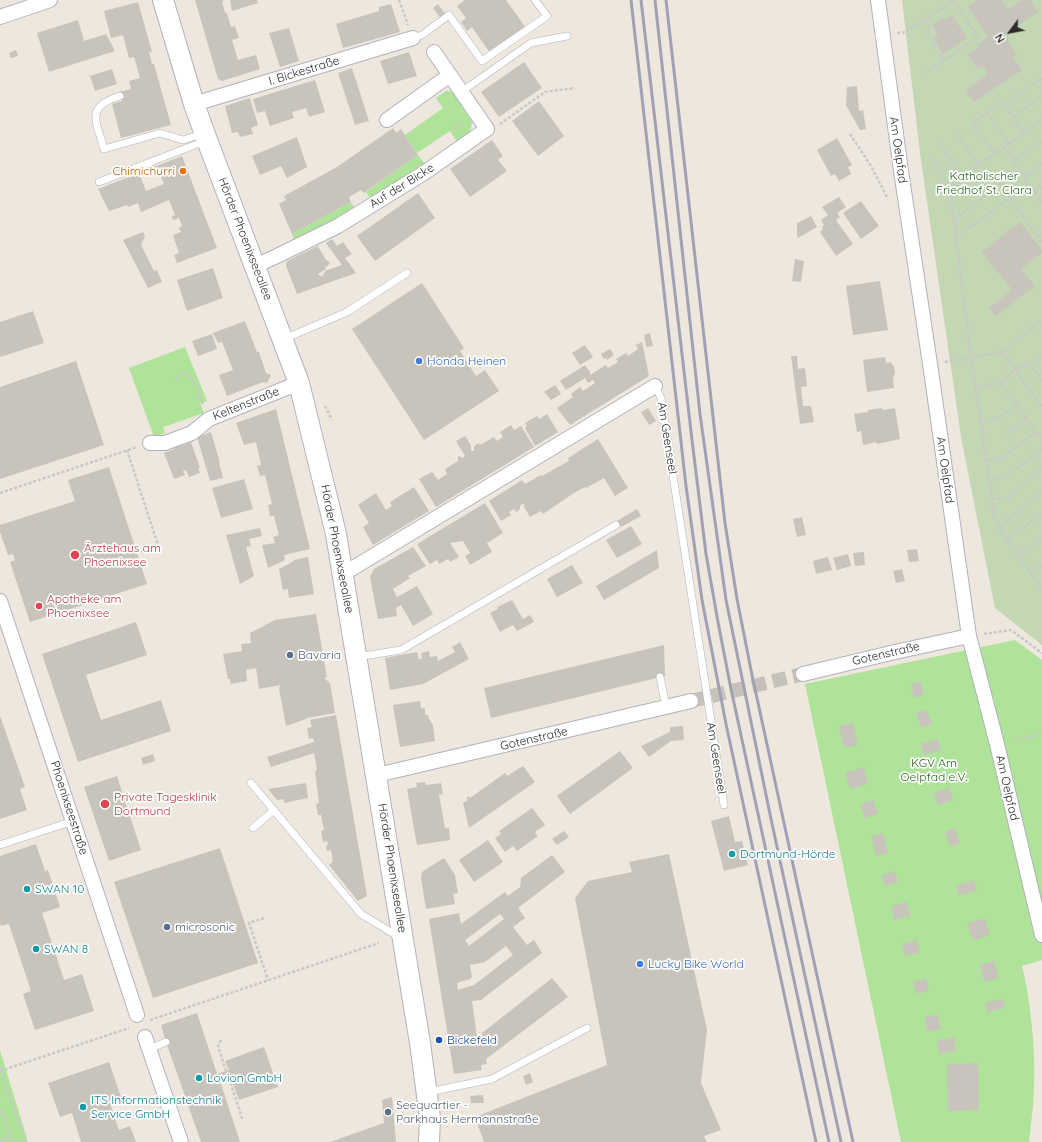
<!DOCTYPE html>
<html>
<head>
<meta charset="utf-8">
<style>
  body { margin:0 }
  #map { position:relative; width:1042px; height:1142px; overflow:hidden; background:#ede7dd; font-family:Quicksand,sans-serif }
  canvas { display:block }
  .north { position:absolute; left:990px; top:12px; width:40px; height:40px; -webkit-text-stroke:3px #fff; paint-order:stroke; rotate:238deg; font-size:11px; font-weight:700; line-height:16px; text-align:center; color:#2b2b2b }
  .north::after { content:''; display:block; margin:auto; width:14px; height:18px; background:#2b2b2b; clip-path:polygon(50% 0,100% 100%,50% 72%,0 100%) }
</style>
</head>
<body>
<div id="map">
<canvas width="1042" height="1142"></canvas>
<div class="north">N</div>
</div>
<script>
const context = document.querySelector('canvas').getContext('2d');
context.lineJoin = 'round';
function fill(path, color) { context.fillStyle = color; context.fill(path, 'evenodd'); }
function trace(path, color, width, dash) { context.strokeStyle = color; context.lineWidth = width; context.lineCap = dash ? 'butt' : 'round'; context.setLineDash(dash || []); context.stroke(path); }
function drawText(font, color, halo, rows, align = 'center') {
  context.font = font + ' Quicksand,sans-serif'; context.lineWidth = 3.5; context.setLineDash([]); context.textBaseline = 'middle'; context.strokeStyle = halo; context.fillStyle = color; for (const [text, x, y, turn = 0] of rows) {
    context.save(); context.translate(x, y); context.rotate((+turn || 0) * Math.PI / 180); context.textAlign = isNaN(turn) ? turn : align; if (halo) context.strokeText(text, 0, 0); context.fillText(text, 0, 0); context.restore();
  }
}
fill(new Path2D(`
  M446 91 455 92 467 108 464 110 472 122 470 134 458 143 450 131 417 153 405 135 443 108 436 98Z
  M418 155 424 163V166L371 199 366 192Z
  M351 202 355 209 295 241 292 234Z
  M185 347 207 401 200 403 204 413 163 427 165 433 154 437 129 368Z
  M1015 640 1042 660V960L1022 966C1031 1004 1035 1045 1034 1084 1034 1103 1031 1123 1029 1142H901L805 684Z
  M0 1050 28 1142H0Z`), '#aee399');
fill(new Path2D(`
  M902 0H1042V645L995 608 961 437 920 153Z`), '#c3d7b4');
fill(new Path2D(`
  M195 0H225L222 1 225 13H227L231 27 235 26 239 38 232 40 238 60 256 55 260 69 222 81 218 79Z
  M230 0H257L258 3 232 11Z
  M465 0H506L526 28 490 53 472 27 467 31 461 22 466 18 457 6Z
  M978 0H1002L1008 9 1022 0H1030L1038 12 1002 36 1005 39 1006 37 1017 54 1013 57 1022 70 974 102 966 90 988 74 983 66 978 69 968 54 980 47 978 44 988 37 969 8V6Z
  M138 2 152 52H149L152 64H154L171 125 121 138 112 104 122 101 119 92 131 89 129 81 140 78 134 57 129 58 123 35 111 38 104 11Z
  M391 4 400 32 343 48 336 24 379 11V7Z
  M438 4 446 15 441 19 433 8Z
  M952 15 967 38 943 54 933 38 938 35 932 26 943 17 944 20Z
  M78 20 84 41 106 34 115 51 49 72 37 33Z
  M289 28 299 61 280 67 269 33Z
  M16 50 18 56 11 58 9 53Z
  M409 52 417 76 388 84 380 61Z
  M524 62 542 88 499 117 481 92Z
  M352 68 369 121 355 125 338 73Z
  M112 69 117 84 95 91 90 76Z
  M315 80 325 112 309 117 306 108 292 112 294 118 270 126 265 111 257 113 253 99Z
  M857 86 859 111 863 110 866 129 860 130 846 105 847 87Z
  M250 98 258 125 251 128 253 134 240 137 238 132 232 133 225 106Z
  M539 101 564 136 538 156 512 121Z
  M393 128 396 133 401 129 418 155 364 193 361 190 349 197 351 202 292 234 279 204 286 200 284 196 337 167Z
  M297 137 307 167 287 178 281 166 260 175 252 156Z
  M837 138 852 165 848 167 851 174 839 181 835 174 831 176 817 150Z
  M492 140 503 156 498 160 507 171 470 197 450 169Z
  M182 156 217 248 177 263 174 255 179 253 173 235 181 232 179 228 182 226 179 218 173 220 172 216 175 215 169 200 141 212 138 203 128 207 127 205 109 211 98 189 139 173 146 191 164 184 161 176 158 177 154 167Z
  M418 193 435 218 375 261 357 236Z
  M839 197 846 207 837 213 840 217 836 220 853 244 836 256 820 232 823 229 822 227 824 225 821 220 828 215 822 207Z
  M861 201 879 226 861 239 843 213Z
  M811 216 817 227 798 238 797 235V223Z
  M1020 222 1042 250V253L1021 269 1035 286 996 316 989 308 1012 290 982 252Z
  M143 232 145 237 141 245 154 271 157 270 162 282 148 288 123 240Z
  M332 239 337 246 343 242 352 254 345 258 356 273 297 294 286 266 287 261 318 246 326 260 330 262 327 267 324 266 326 269 318 274 320 276H323L325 271 342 265 326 243Z
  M795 259 804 261 801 282 792 281Z
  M213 268 223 298 187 311 177 280Z
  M880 281 888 330 853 335 846 286Z
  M422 283 464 348 460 351 476 376 485 370 499 391 424 440 352 329Z
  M33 311 44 343 0 357V322Z
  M245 321 257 352H259L266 373 271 375 267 383 263 382 227 396 219 375 233 370 222 342 218 343 213 333Z
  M650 333 653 346 646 347 644 335Z
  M212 334 217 349 198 356 192 341Z
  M642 342 649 376 570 425 557 408 573 397 571 394 580 387 583 391 595 383 593 380 588 383 585 378 566 390 560 381 585 365 590 372V375L606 365 608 368 618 362 616 359 626 353 628 356 638 349 636 345Z
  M585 345 593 357 580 365 572 353Z
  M610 349 614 355 607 360 606 358 604 359 601 354Z
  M791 356H797L798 369 805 368 807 386 801 387 803 406H811L814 422 800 424Z
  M885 357 886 363 891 362 894 367 895 373 893 378 894 388 867 392 863 360Z
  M76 361 104 445 0 479V387Z
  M555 385 561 394 551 400 544 392Z
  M648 408 656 421 649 425 641 412Z
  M882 408 883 410 895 408 900 439 877 444 876 442 863 445 861 431 857 432 854 414 868 412V410Z
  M276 409 310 549 284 555 285 560 268 568 262 545 275 543 273 537 279 535 274 516H270L268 505 272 504 265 475 260 476 257 466 261 465 256 442 244 445 236 423Z
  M547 414 558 432 535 446 525 428 527 426 525 423 537 416 539 419Z
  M511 425 514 430 521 426 534 447 436 507 419 479 432 472 438 480 447 474 445 469 458 461V456L463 458 465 456 456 441 465 436 471 445V451H474V446H476V444H482L494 437 497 441 503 437 500 432Z
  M211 432 220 463H219L223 478 210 481 197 437Z
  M598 439 628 488 615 496 604 478 586 488 585 487 574 493 543 514 541 511 530 517 524 507V504H522L520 506V509L516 512 514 509 509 512 511 515 501 521 489 501 522 480 525 484 541 475 542 476 569 461 568 458Z
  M191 442 200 468H198L200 473 189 477 186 470 183 471 185 475 174 479 164 453 174 449V445L181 443 184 445Z
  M109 467 147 584 30 622 10 562 15 560 13 554 8 555 0 532V525L75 501 68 480Z
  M244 479 253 509 221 518 212 488Z
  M414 487 429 511 373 545 363 527 369 523 358 505 376 493 386 510 392 506 390 502Z
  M485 503 503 533 487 543 492 552 470 565 465 556 470 553 463 541 450 543 459 557 450 562 448 559 439 564 437 560 430 564 417 544Z
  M637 509 641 516 621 527 617 521Z
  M802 517 806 535 797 537 793 519Z
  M631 526 642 544 617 558 606 540Z
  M260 528 262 536 249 539 251 546 246 547 254 576 240 584 226 535Z
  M413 547 426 566 408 576 410 578 393 589 397 597 417 586 433 614 413 626 401 605 396 608 397 616 378 619 370 577 374 569Z
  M917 549 919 561 909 562 907 550Z
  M657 550 659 568 604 600 596 586Z
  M864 552 865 565 855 566 853 553Z
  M848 554 851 566 837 570 833 558Z
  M308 557 314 594 289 598 288 589 283 590 279 569 294 561V560Z
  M828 557 832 570 816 574 813 561Z
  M572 565 583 583 557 597 547 579Z
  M902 569 905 581 896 583 893 571Z
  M512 600 523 619 530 615 534 622 517 631 513 625 500 632 490 613 498 609 497 607Z
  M316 614 327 677 324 678 330 683 335 713 307 718 306 719 286 726 279 688 281 685 259 689 256 668 246 670 247 681 231 684 230 679H228L223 654 242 651 241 644 251 643 250 633 275 620Z
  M136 622 147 655 86 675 101 720 161 700 171 731 78 762 42 654Z
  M460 642 469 659 423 684 390 690 385 658 417 652 419 659H422L421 653 429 651 430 657 437 656 438 661 455 652 452 647Z
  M664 645 665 676 491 718 484 688Z
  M921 682 924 695 914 698 911 684Z
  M420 701 421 708H425V715H428L429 719 433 725 435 741 400 747 393 705Z
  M927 710 932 724 921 728 916 713Z
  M336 715 367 896 358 901 329 865 333 861 331 850 327 851 326 847 328 844 327 841 323 842 321 831 324 830 321 815H318L316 804 319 803 315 771 317 770 314 753 271 767 267 757 314 742 313 738 309 739 307 728 312 727 310 720Z
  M0 716 25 787 20 789 27 810 0 819Z
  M853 723 858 745 844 748 839 726Z
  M683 726 684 740 671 741 649 757 641 746 670 732V727Z
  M938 739 941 750 924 755 921 744Z
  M620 751 633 768 570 814 557 796Z
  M153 754 155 761 143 765 141 758Z
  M523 766 535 782 469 828 463 803 468 800 466 798 469 796 470 798 505 773 507 776Z
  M864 767 868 784 850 789 845 773Z
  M117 776 141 850 109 861 84 787Z
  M425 782 426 785 441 783 443 794 439 795 445 828H449L450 840 417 845 407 789 417 787 416 783Z
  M306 783 308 798 284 803V799L277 800 268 789Z
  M949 788 953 800 938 805 934 793Z
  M873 800 878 814 865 818 860 804Z
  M532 808 545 825 535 832 538 836 517 851 513 846 505 852 495 838 501 834 499 831Z
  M729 816 735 842 742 841 748 865 724 871 711 821Z
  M955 828 960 843 950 847 945 832Z
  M564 831 569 837 557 845 552 839Z
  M883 833 888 853 876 856 871 836Z
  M488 840 503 862 474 882 459 860Z
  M36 844 45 871 48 870 60 907 42 913 64 980 82 974 94 1011 35 1030 23 994 31 991 9 924 1 926 0 924V856Z
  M220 848 258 963 153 998 114 882Z
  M669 854 707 1030 701 1083 721 1130 704 1136 707 1142H484L475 1117 607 1065 575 898 588 881 632 872 629 862Z
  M552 855 565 872 518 908 525 918 513 927 527 945 534 940 542 953 481 1000 472 1001 477 1037 552 978 568 997 486 1059 487 1064 481 1065 482 1070 454 1074 429 919 459 913 461 924 505 892 508 896 520 887 521 878ZM500 914 504 919 469 946 465 940ZM506 946 513 955 474 985 458 990 457 983 470 979 472 977 470 965 485 962Z
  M444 858 455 875 458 893 453 894 455 904 426 909 421 878 422 872Z
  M895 871 898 882 885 886 881 876Z
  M974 880 977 890 959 896 956 886Z
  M907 902 910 916 894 920 891 906Z
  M985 918 990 935 973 941 967 923Z
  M917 940 920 953 905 956 902 944Z
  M994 961 999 978 984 982 980 964Z
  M926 978 929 990 916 994 913 982Z
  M1003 999 1005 1008 987 1012 985 1003Z
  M197 1013 217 1074 229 1070 225 1061 264 1047 278 1087 239 1100 231 1078 220 1081 240 1142H201L166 1042 161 1025Z
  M938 1014 941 1029 928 1032 924 1017Z
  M954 1037 956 1051 939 1054 937 1040Z
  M109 1062 121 1097 109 1101 119 1130 130 1126 136 1142H81L72 1113 60 1117 48 1083Z
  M978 1063 979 1110 948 1111 947 1064Z
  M530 1073 533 1082 526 1085 523 1076Z
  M483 1095 484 1103H471L470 1096Z
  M392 1097 396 1142H330L384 1123 382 1100Z`), '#c8c4bc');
trace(new Path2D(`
  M691 701 803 674`), '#c6c1b9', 14, [14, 7]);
const service = new Path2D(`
  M413 38 422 35 449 15 482 61 547 16 535 0
  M461 92 531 43 567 36
  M120 96C85 107 96 120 104 149L160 133 183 140 203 134
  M99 182 205 141
  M284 339 347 312 407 273
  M655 386 661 398 724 805
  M357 657 401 650 616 525
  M660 677 666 707
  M251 783 361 914 399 937
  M253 828 274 810
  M0 845 73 821
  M149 1049 166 1042
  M428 1092 492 1079 587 1028`);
const minor = new Path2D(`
  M878 0 901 171 930 364 969 636 997 744 1042 935
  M0 17 50 0
  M194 104 413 38
  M387 120 450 75
  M255 266 277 256 338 226 424 173 487 129 434 52
  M150 443H165L192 433 209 419 299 383
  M343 574 655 386
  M0 601 137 1015
  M803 674 895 652 969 636
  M377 775 691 701
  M145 1037 181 1142`);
const secondary = new Path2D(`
  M163 0 194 104 207 140 299 383 336 534 420 1043 430 1118 429 1142`);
trace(service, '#b1b2be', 8);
trace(minor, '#b1b2be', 16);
trace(secondary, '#b1b2be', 22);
trace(new Path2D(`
  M399 0 408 25
  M925 20 930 28 927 34 944 60
  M897 33 906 32 954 0
  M924 74 978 37 953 0
  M1004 104 1024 133
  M987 113 1009 144
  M1013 117 1042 96
  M500 124 545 92 575 88
  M454 128 463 122
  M956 132 979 165
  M850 134 871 166 888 199
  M939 142 963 177
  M1004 147 1042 203
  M995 154 972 123 1000 104H1004L1042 78
  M929 158 950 188 971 357 995 520 1007 540 1042 589
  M1014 160 1042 141
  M1025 177 1042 164
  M950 188 979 165 1042 120
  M1035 192 1042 187
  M1010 199 1042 243
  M955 219 1019 169
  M957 237 1029 184
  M1002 352 1042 406
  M945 362 1002 352 1042 320
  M1030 364 1042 355
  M176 379 183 373 190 376 195 383 203 405
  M1001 383 1042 440
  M975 387 1001 383 1016 369 1030 364 1042 380
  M325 406 332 420
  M981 421 1000 417 1016 405
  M1004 436 1026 418
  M127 450 158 545 140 552
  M986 461 1003 457 1036 432
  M989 480 1004 478 1042 449
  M0 493 137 447
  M992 499 1008 498 1042 469
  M999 527 1042 493
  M1007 540 1042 513
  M1019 556 1042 538
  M1031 573 1042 565
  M984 634 1011 630 1042 653
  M1013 741 1042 734
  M264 918 249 923 268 980
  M150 1020 379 943
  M221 1040 218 1046 226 1071
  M0 1068 25 1142
  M0 1071 129 1028
  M229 1078 243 1121
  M0 1108 12 1142
  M0 1140 10 1136`), '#c8c8c8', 2.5, [3, 2]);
trace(service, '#fff', 7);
trace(minor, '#fff', 14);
trace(secondary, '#fff', 20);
trace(new Path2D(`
  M631 0 686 486 702 600 726 724 816 1142
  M641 0 692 440 706 554 718 622 731 689 829 1142
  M655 0 700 414 726 600 771 819 841 1142
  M666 0 725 523 737 599 752 675 853 1142`), '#9fa1b5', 3);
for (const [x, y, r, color] of [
  [183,171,4,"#e8710a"],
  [419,361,4,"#3f7fe0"],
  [75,555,5,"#e0444e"],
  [39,606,4,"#e0444e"],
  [290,655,4,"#5c6f8a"],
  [105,804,5,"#e0444e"],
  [732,854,4,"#0f9aa8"],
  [27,889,4,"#0f9aa8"],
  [167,927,4,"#5c6f8a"],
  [36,949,4,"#0f9aa8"],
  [640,964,4,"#3f7fe0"],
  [439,1040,4,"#1a4fb4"],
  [199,1078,4,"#0f9aa8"],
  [83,1107,4,"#0f9aa8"],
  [388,1112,4,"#5c6f8a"]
]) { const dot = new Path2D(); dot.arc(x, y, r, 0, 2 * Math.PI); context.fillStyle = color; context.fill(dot); trace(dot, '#fff', 1.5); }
drawText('12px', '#2b2b2b', '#fff', [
  ["I. Bickestraße",304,71,-17],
  ["Am Oelpfad",898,150,82],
  ["Auf der Bicke",402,186,-32],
  ["Hörder Phoenixseeallee",245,239,69],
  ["Keltenstraße",246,404,-22],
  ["Am Geenseel",667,438,81],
  ["Am Oelpfad",945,470,82],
  ["Hörder Phoenixseeallee",337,549,79],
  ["Gotenstraße",886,654,-13],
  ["Gotenstraße",534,739,-13],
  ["Am Geenseel",716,758,81],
  ["Am Oelpfad",1007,788,77],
  ["Phoenixseestraße",69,808,72],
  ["Hörder Phoenixseeallee",392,868,81]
]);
drawText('12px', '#c56008', '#fff', [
  ["Chimichurri",175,171]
], 'right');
drawText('12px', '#26681a', '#fff', [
  ["Katholischer",984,176],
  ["Friedhof St. Clara",984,190],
  ["KGV Am",934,763],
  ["Oelpfad e.V.",934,777]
]);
drawText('12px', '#366cbe', '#fff', [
  ["Honda Heinen",427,361],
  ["Lucky Bike World",648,964]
], 'left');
drawText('12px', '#be3a42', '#fff', [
  ["Ärztehaus am",84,548],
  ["Phoenixsee",84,562],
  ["Apotheke am",47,599],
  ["Phoenixsee",47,613],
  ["Private Tagesklinik",114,797],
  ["Dortmund",114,811]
], 'left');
drawText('12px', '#4e5e75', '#fff', [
  ["Bavaria",298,655],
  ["microsonic",175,927],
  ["Seequartier -",396,1105],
  ["Parkhaus Hermannstraße",396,1119]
], 'left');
drawText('12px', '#0d838f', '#fff', [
  ["Dortmund-Hörde",740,854],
  ["SWAN 10",35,889],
  ["SWAN 8",44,949],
  ["Lovion GmbH",207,1078],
  ["ITS Informationstechnik",91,1100],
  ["Service GmbH",91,1114]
], 'left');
drawText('12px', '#164399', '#fff', [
  ["Bickefeld",447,1040]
], 'left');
</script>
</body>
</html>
